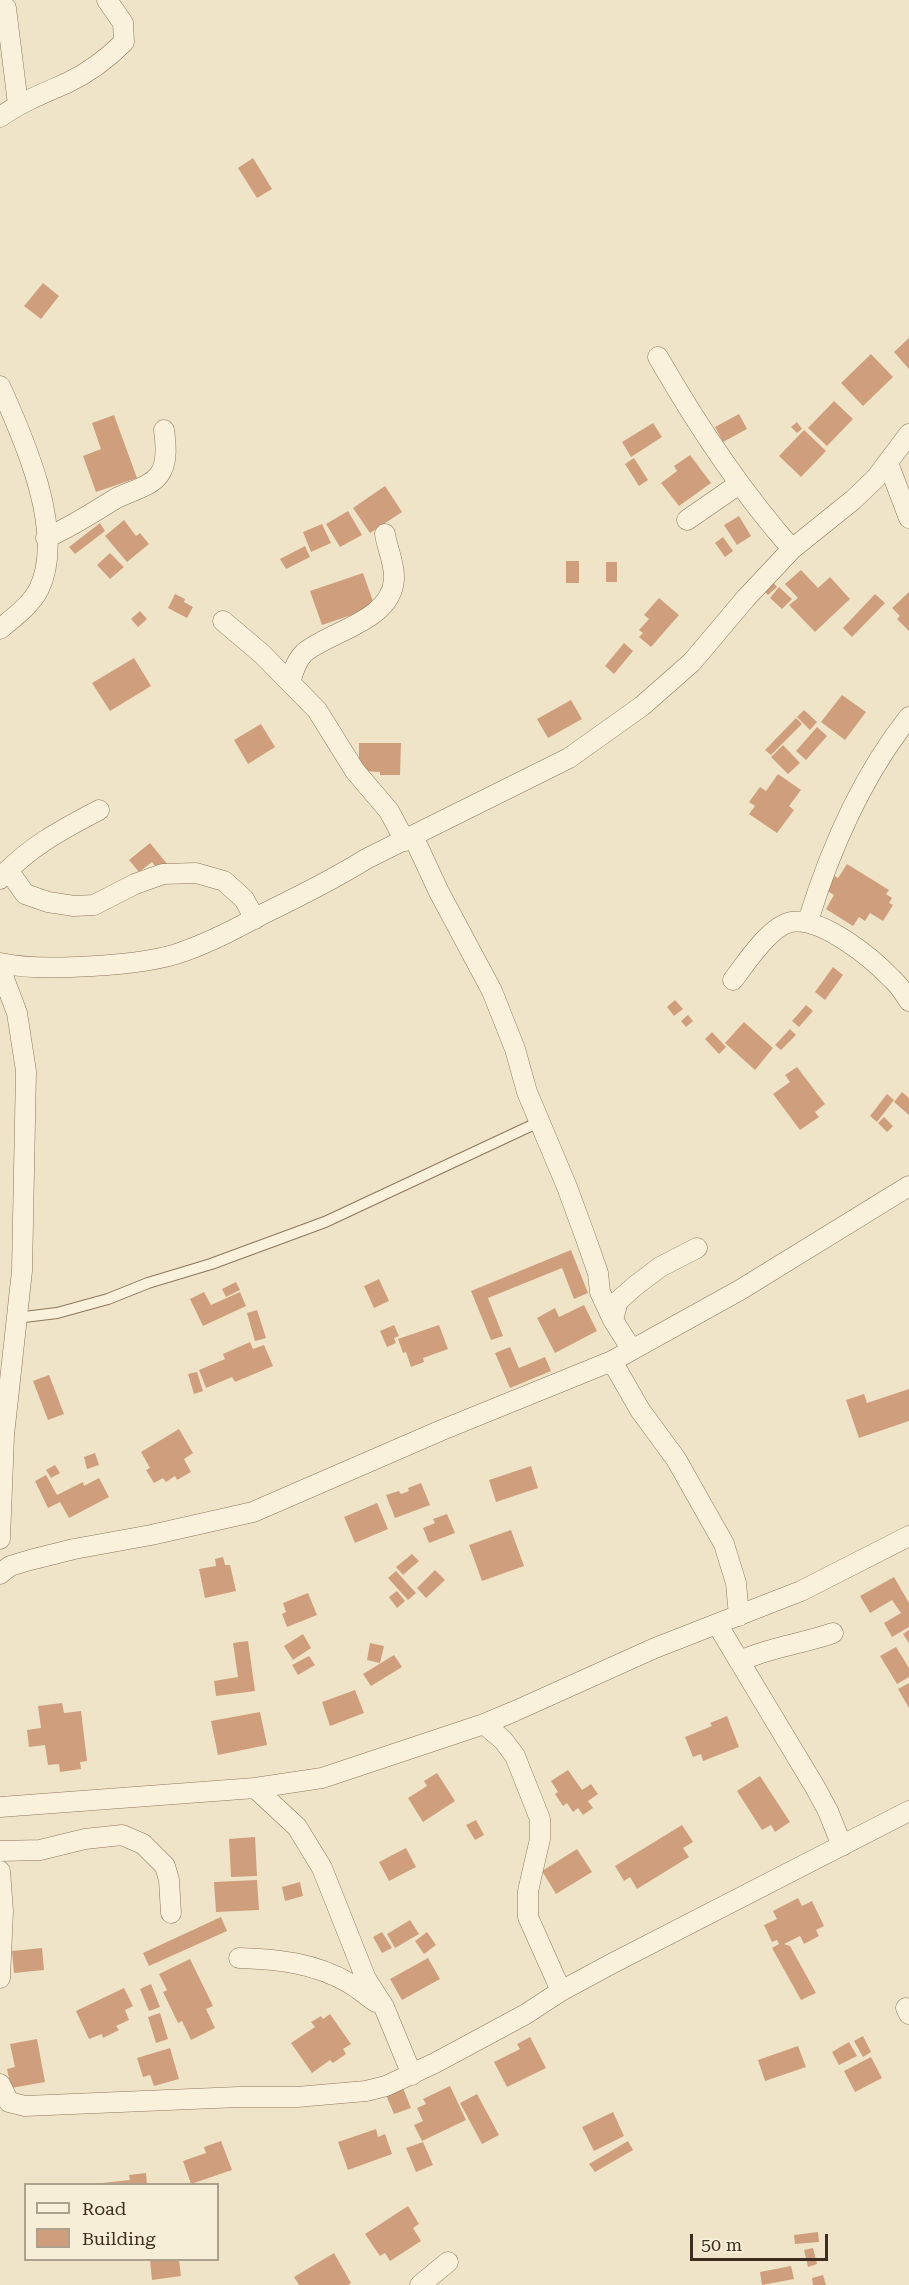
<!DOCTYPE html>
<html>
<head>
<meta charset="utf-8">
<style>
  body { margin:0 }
  #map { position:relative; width:909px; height:2285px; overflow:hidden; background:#f0e4c8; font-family:"Roboto Serif",serif }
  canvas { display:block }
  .legend { position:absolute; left:24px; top:2183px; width:195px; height:78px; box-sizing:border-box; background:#f7eed8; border:2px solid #ada18e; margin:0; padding:8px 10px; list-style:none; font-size:18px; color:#3d2e20 }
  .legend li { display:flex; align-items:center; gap:12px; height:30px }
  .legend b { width:30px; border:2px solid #ada18e }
  .scale { position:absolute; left:690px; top:2234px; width:138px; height:27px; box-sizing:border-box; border:3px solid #3d2e20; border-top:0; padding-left:8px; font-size:18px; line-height:21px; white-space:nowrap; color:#3d2e20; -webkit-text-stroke:4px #f7eed8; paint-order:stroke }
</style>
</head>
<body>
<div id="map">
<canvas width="909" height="2285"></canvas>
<ul class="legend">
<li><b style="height:8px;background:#faf1dc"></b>Road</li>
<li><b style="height:16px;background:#cf9f7d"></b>Building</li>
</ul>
<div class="scale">50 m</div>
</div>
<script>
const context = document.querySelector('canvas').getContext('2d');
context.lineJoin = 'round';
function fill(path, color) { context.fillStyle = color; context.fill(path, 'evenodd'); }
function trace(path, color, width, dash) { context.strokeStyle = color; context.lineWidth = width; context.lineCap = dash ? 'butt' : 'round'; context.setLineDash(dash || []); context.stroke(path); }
fill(new Path2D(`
  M253 158 272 189 257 198 238 168Z
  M43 283 59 296 41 319 24 306Z
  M909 338V369L894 352Z
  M871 354 893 377 863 406 841 383Z
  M834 401 853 419 827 446 808 428Z
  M739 414 747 429 723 442 715 427Z
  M114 415 137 478 96 492 83 456 101 449 92 423Z
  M797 422 802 429 797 433 791 427Z
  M653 423 662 437 631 457 622 442Z
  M804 430 826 451 801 477 779 456Z
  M690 455 711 483 679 506 661 483 677 471 674 466Z
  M634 458 648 480 639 486 625 464Z
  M385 486 402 512 370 533 353 508Z
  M348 511 362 535 340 547 326 524Z
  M739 516 751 536 737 545 724 525Z
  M124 520 136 536 140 533 149 544 127 562 105 536Z
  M100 523 105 531 75 554 69 547Z
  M322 524 331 543 311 552 303 532Z
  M723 537 733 551 725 557 715 543Z
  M305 546 310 557 286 569 280 559Z
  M110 553 124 567 110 579 97 565Z
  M566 561H579V583H566Z
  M606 562H617V582H606Z
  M801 570 818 588 830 577 850 599 815 632 789 605 798 598 785 584Z
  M363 573 375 607 322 625 310 591Z
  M770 579 777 587 768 595 761 588Z
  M779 587 792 599 782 609 770 598Z
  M909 592V631L897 619 900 616 892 608Z
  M175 594 185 599 184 602 193 607 187 618 168 608Z
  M875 594 885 603 852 637 843 628Z
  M659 598 679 615 651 647 639 637 643 633 639 630 649 619 644 615Z
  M140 611 147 619 138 627 131 619Z
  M624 643 633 651 614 674 605 666Z
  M134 658 151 686 110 711 92 683Z
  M842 695 866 712 845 740 821 722Z
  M571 700 582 719 548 738 537 719Z
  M804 710 817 722 810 730 797 717Z
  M796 718 802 724 771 755 765 750Z
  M261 724 275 747 248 764 234 740Z
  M817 727 827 736 806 760 796 751Z
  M359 743H401L400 775H380V772L359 771Z
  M783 745 800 763 788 774 771 757Z
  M778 774 801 790 789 806 794 810 777 833 749 814 755 806 749 802 760 787 766 791Z
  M150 843 168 865 160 872 152 862 139 872 129 860Z
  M847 864 889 890 886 894 892 898 889 903 893 905 883 921 870 913 865 921 859 917 853 926 826 909 834 895 821 887 830 873 838 878Z
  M833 967 843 975 825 1000 815 992Z
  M675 1000 683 1009 674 1016 667 1007Z
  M806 1005 813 1011 799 1027 792 1021Z
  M688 1015 693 1021 686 1027 681 1021Z
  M744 1022 773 1048 755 1070 725 1043Z
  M790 1029 796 1035 781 1050 775 1045Z
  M712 1032 726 1047 719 1054 705 1039Z
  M797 1067 825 1104 815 1112 819 1117 800 1130 773 1094 790 1082 785 1075Z
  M902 1092 909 1098V1115L894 1102Z
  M887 1094 894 1100 877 1122 870 1116Z
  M884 1117 893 1126 887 1132 878 1123Z
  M571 1250 588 1293 574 1299 562 1268 488 1298 503 1336 491 1340 471 1291Z
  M379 1279 389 1301 374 1308 364 1286Z
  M236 1282 240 1290 226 1297 222 1289Z
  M204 1292 211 1305 240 1292 246 1306 203 1326 190 1299Z
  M584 1305 597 1331 555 1353 537 1318 555 1308 559 1317Z
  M257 1310 266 1338 255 1341 247 1313Z
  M394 1325 399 1336 394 1338 396 1343 387 1347 380 1331Z
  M439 1325 448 1349 423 1358 424 1362 411 1367 406 1352 403 1353 398 1339Z
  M250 1342 253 1349 264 1345 273 1366 235 1382 232 1377 206 1388 199 1370 225 1359 223 1354Z
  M510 1347 519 1368 545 1357 551 1371 510 1388 495 1353Z
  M197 1372 203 1391 194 1394 188 1374Z
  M49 1375 64 1414 48 1420 33 1381Z
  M909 1389V1421L859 1438 846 1400 864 1394 867 1403Z
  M179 1429 193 1453 184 1459 191 1472 177 1480 175 1476 166 1482 163 1478 154 1483 146 1470 150 1468 141 1452Z
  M95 1453 99 1465 87 1469 84 1457Z
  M55 1465 60 1473 51 1478 46 1470Z
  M531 1466 538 1488 496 1502 489 1480Z
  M46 1475 57 1495 83 1482 84 1486 99 1478 109 1497 69 1518 60 1502 48 1508 35 1481Z
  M421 1483 430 1505 395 1518 386 1495 399 1491 401 1494 409 1491 408 1488Z
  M377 1503 388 1529 355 1543 344 1517Z
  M447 1514 455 1533 429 1543 423 1528 435 1523 433 1519Z
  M511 1530 524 1566 482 1581 469 1545Z
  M412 1554 419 1561 403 1575 396 1567Z
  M223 1557 225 1565H230L236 1591 205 1598 199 1569 216 1566 215 1559Z
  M435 1570 445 1580 426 1598 417 1588Z
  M396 1571 416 1593 408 1600 388 1578Z
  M894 1577 909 1603V1627L892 1637 884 1623 901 1613 892 1600 870 1613 860 1596Z
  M397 1591 405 1601 397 1608 389 1597Z
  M308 1593 317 1615 287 1627 282 1614 286 1612 283 1603Z
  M909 1630V1643L903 1634Z
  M303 1634 311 1648 293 1660 284 1646Z
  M248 1641 255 1691 216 1696 214 1681 238 1677 233 1643Z
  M370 1643 384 1646 380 1663 367 1660Z
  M896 1647 909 1668V1677L897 1684 880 1656Z
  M394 1655 402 1667 371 1686 363 1674Z
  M309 1656 315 1665 298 1675 292 1665Z
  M909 1683V1708L898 1689Z
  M355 1690 364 1713 330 1726 322 1702Z
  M62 1703 64 1713 81 1711 87 1761 80 1762 81 1769 60 1772 59 1764 48 1765 45 1745 29 1747 27 1730 41 1728 38 1706Z
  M260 1712 267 1745 218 1755 211 1721Z
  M727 1716 739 1747 703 1761 701 1754 693 1757 685 1737 712 1726 710 1723Z
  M568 1770 582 1790 591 1784 598 1794 588 1801 593 1808 583 1815 578 1808 573 1812 567 1803 563 1806 555 1794 558 1792 551 1781Z
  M437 1773 455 1801 423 1822 408 1798 427 1786 424 1781Z
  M760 1776 790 1822 775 1832 771 1825 762 1830 737 1791Z
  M476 1820 484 1835 475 1840 466 1825Z
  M682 1825 693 1842 683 1848 689 1857 637 1889 630 1877 624 1881 615 1866Z
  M255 1837 257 1876 231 1877 229 1839Z
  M406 1848 416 1867 389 1881 379 1862Z
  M577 1849 592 1872 556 1894 542 1871Z
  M257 1880 259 1910 216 1912 214 1882Z
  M300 1882 303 1896 285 1901 282 1887Z
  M798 1898 802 1906 812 1901 824 1926 816 1930 819 1936 804 1944 800 1936 784 1944 790 1946 816 1993 801 2000 772 1948 779 1944 777 1940 772 1942 764 1925 777 1919 773 1911Z
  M221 1917 227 1931 149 1966 143 1953Z
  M410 1920 419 1934 395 1948 387 1934Z
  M382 1932 392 1948 382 1953 373 1937Z
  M427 1932 436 1945 424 1954 415 1941Z
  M42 1948 44 1970 14 1973 12 1951Z
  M428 1958 440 1979 402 2000 390 1979Z
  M190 1959 213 2006 206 2009 215 2028 191 2040 182 2021 178 2023 163 1992 167 1990 159 1974Z
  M151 1984 160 2007 149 2011 140 1989Z
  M124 1988 133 2006 125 2010 129 2020 116 2026 119 2030 103 2038 102 2034 89 2039 76 2011Z
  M160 2013 168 2039 156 2043 148 2017Z
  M330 2014 351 2044 343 2049 346 2054 333 2063 330 2060 312 2073 291 2043 315 2027 311 2022 321 2016 323 2019Z
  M863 2036 871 2052 863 2057 854 2041Z
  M530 2037 546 2068 507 2087 494 2062 520 2049 517 2044Z
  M37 2039 45 2082 11 2088 7 2069 15 2067 10 2044Z
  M849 2042 857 2056 839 2065 832 2052Z
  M798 2046 806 2067 765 2081 758 2060Z
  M170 2048 179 2079 154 2086 150 2075 143 2077 137 2058Z
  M871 2057 882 2078 855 2092 844 2071Z
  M450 2086 466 2120 422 2141 414 2125 423 2121 417 2108 426 2104 423 2099Z
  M403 2088 411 2108 394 2114 386 2095Z
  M477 2094 499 2135 482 2144 460 2103Z
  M613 2112 624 2136 594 2151 582 2127Z
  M376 2129 378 2137 385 2134 392 2154 348 2170 338 2142Z
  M221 2141 232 2170 191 2184 183 2161 206 2153 204 2147Z
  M628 2141 633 2150 595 2172 589 2164Z
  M423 2142 433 2165 416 2172 406 2148Z
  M146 2173 147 2184H102V2183L130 2180 129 2175Z
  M408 2206 419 2224 413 2228 421 2241 390 2261 385 2253 380 2256 365 2234Z
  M818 2232 819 2242 795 2244 794 2235Z
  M813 2248 817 2264 808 2267 804 2250Z
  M334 2253 351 2283 348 2285H299L294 2277Z
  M150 2260H179L181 2276 152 2280Z
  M791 2266 794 2279 762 2285 760 2272Z
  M823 2275 826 2285H813L812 2278Z`), '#cf9f7d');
const lane = new Path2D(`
  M16 1318 57 1313 108 1299 148 1283 211 1264 325 1222 539 1122`);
const street = new Path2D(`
  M6 8 18 104
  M0 117C21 102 44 93 67 83 88 73 108 58 124 42L123 23 107 0
  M658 357C697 425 740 490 792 549
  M0 386C24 439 66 533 39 589 31 605 13 618 0 629
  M888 463 909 518
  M687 520 739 484
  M46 538C71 527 92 513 115 499 129 491 149 488 159 475 168 463 166 444 164 430
  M223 621 262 654 317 710 355 771 389 811 405 841
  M290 682C293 672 296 661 304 653 330 631 392 621 394 579 395 564 387 548 385 534
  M413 836 439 892 492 991 515 1049 527 1092 567 1187 585 1236 598 1273 600 1292 613 1320 632 1350
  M8 870 25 894 48 902 74 906 94 905 135 884 163 874 196 873 224 881 244 899 255 919
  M0 879C28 847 63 829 99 810
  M808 921C830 850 862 776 909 717
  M0 963C39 972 145 966 182 952 211 942 239 927 265 913 300 896 334 879 366 859L569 758 642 706 692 662 746 598 792 549 853 500 876 478 909 434
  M0 968 17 1013 26 1071 22 1271 4 1435 0 1539
  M733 980C746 963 770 926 791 922 821 916 872 958 892 979 899 985 904 993 909 1001
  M613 1320 618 1301 635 1286 660 1267 697 1248
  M612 1361 640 1410 676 1459 724 1544 736 1583 739 1616
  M0 1574 10 1566 30 1560 74 1549 151 1535 253 1512 442 1430 612 1361 740 1290 909 1186
  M717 1624 815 1787 828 1811 842 1846
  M740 1661C770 1647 802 1644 833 1633
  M484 1724 503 1740 515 1756 540 1819V1839L528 1891V1917L561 1991
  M255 1788 297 1827 322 1868 366 1979 384 2007 412 2075
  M0 1807 255 1788 322 1778 484 1724 515 1711 655 1648 801 1591 909 1536
  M0 1851 40 1850 85 1839 122 1835 143 1844 165 1866 169 1880 171 1913
  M0 1871 3 1911 0 1978
  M239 1958C277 1959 315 1963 349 1983 359 1988 367 1997 376 2002
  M906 2008 909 2014
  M0 2084 9 2102 25 2106 239 2097H297L366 2091 386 2086 435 2063 526 2014 561 1991 613 1963 909 1811
  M420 2285 448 2262`);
trace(lane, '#8d765c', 12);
trace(street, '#8d765c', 21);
trace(lane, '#faf1dc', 10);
trace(street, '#faf1dc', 20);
</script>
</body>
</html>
